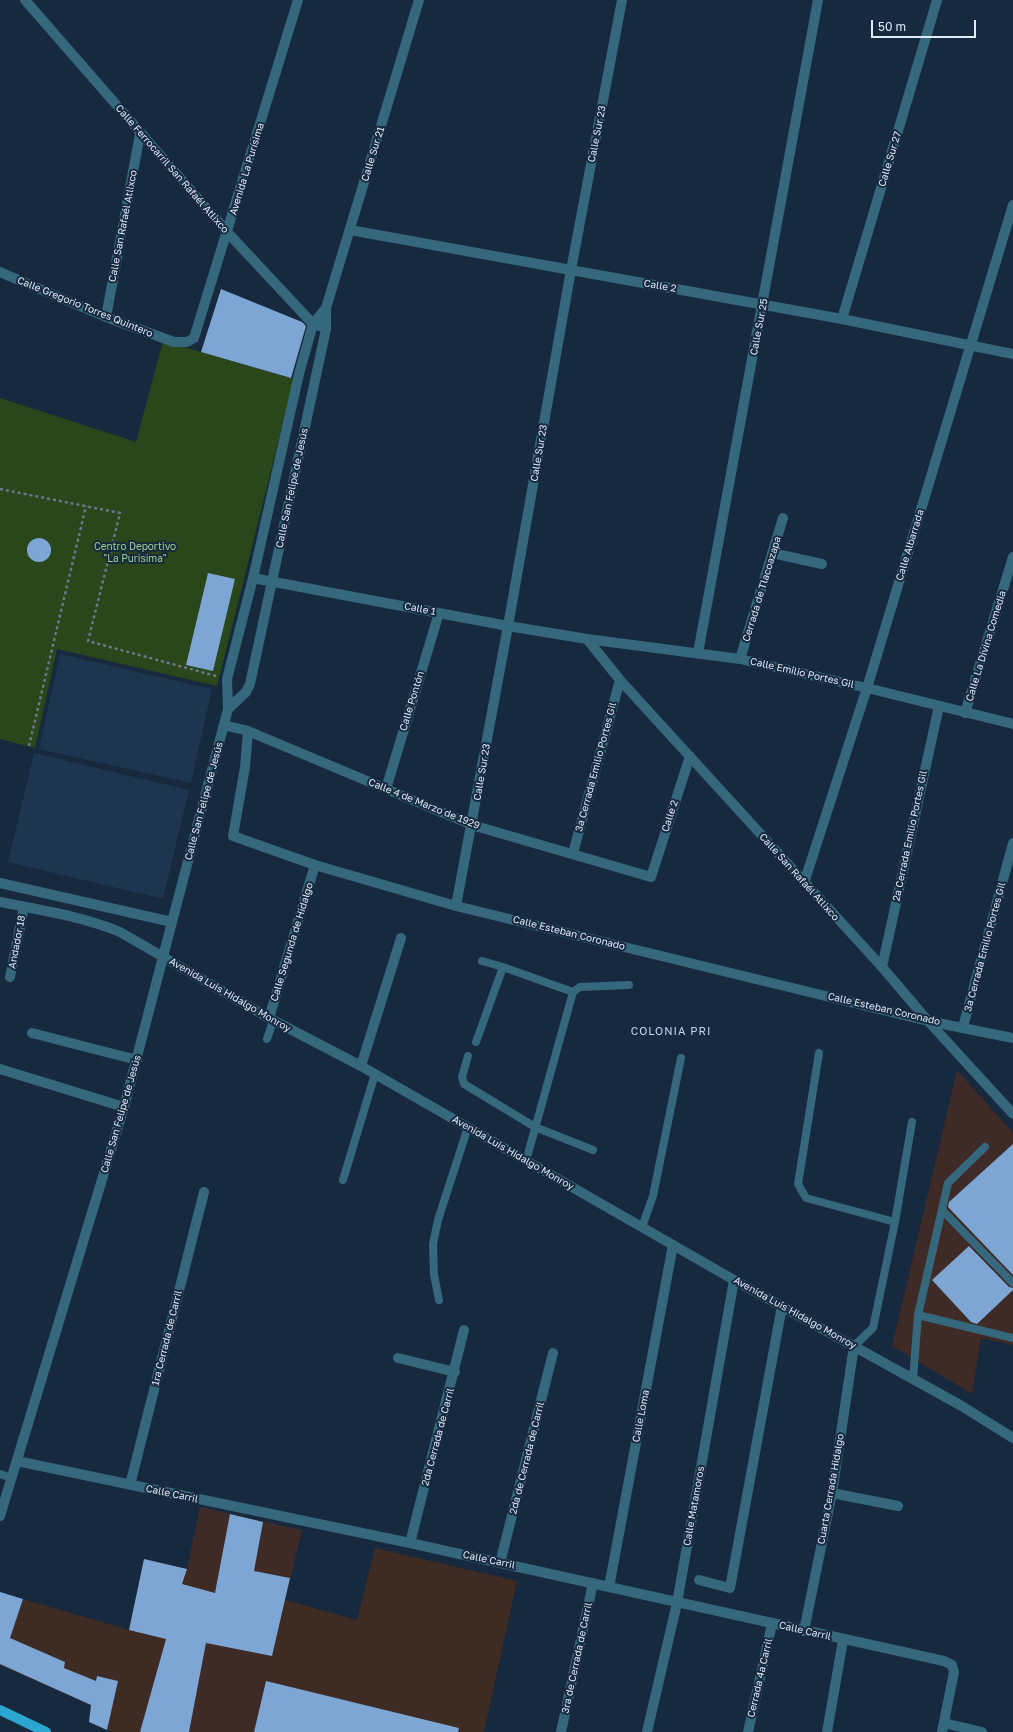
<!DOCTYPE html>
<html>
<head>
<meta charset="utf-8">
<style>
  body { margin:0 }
  #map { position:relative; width:1013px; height:1732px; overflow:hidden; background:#16293f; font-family:"Golos Text",sans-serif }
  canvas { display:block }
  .scale { position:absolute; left:871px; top:20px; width:105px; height:18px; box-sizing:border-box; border:2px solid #dfebfa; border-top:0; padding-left:5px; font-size:12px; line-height:14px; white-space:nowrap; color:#dfebfa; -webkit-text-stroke:3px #16293f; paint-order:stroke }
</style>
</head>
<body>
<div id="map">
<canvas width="1013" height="1732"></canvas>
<div class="scale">50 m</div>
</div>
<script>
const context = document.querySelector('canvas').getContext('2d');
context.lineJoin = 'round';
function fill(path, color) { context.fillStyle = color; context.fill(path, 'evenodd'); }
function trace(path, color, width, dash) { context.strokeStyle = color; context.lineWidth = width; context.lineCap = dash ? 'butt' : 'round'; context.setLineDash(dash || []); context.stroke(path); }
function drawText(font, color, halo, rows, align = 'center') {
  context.font = font + ' "Golos Text",sans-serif'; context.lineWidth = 4; context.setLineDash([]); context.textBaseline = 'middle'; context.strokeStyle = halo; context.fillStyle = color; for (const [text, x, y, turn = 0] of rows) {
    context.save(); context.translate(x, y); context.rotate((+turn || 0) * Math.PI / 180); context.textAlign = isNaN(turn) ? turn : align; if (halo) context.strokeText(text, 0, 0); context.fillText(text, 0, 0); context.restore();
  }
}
fill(new Path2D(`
  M375 1548 517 1581 484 1732H254L285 1600 357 1620Z
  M144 1559 187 1569 218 1580 189 1732H112L107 1730 117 1681 97 1676 91 1705 0 1665 23 1599 129 1630Z`), '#3d2b24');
fill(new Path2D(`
  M957 1070 1013 1133V1345L981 1338 972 1394 892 1346Z
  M200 1507 302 1530 254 1732H189L218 1580 187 1569Z`), '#3e2a26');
fill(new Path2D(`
  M60 654 212 689 191 783 39 749Z
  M34 753 189 790 163 899 8 862Z`), '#1d354f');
fill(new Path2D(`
  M163 341 294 379 217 686 57 649 35 748 0 739V398L136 442Z`), '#29471a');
fill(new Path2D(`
  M221 289 302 322 306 326 291 378 201 352Z
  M27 550a12 12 0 1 1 24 0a12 12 0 1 1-24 0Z
  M208 573 235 579 213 671 186 665Z
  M1013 1144V1275L948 1207 949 1202Z
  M969 1246 1009 1287 1013 1288V1290L977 1324 971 1322 932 1280Z
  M230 1514 263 1522 254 1571 290 1578 272 1656 206 1643 189 1732H140L166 1639 129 1630 144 1559 187 1569 182 1584 215 1593Z
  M0 1592 23 1599 10 1638 65 1662 64 1668 96 1681 97 1676 118 1681 107 1730 89 1722 91 1705 0 1664Z
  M266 1681 459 1728 458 1732H254Z`), '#7da6d4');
trace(new Path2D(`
  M0 489 120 513 88 641 216 676
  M29 746 86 506`), '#69798c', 2.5, [3, 3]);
trace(new Path2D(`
  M482 961 503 967 573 992
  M267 1039 273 1021
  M476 1042 503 967
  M819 1053 798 1184 806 1198 895 1222
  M468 1056 462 1077 464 1084 535 1127 593 1150
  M526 1161 573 992 580 987 629 985
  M343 1180 375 1074
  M942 1210 1013 1283
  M642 1227 653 1196 681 1058
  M439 1300 434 1275 433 1244 438 1220 468 1127
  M918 1315 1013 1338
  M854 1346 873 1328 895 1222 912 1122
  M913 1379 918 1315 948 1183 985 1147
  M0 1474 12 1478`), '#35687c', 8);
trace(new Path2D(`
  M25 0 228 233 313 324 319 326
  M350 230 842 319 1013 354
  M0 272 106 317 174 342H187L194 338 298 0
  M106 317 140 134
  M842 319 937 0
  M772 553 822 564
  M253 578 508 626 587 639 740 659 867 688 1013 724
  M587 639 620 680 882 967 928 1021 1013 1114
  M698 653 818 0
  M740 659 783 518
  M228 709 246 692 250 684 326 329V308L419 0
  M965 713 1013 557
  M224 725 248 731 472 825 651 877 690 756
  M248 731 245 767 233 836 315 865 456 906 928 1021 1013 1038
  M386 789 439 613
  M573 853 620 680
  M804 883 867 688 1013 205
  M456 906 508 626 571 270 622 0
  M172 922 228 709 227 679 253 578 299 374 313 324 326 308
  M882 967 939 706
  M10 977 24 907
  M269 1018 315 865
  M963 1027 1013 843
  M32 1033 137 1060
  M361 1066 401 938
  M0 1069 124 1107
  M398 1358 455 1372
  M17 1461 410 1543 944 1661 952 1665 954 1672 942 1732
  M130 1485 204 1192
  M832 1493 898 1506
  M0 1516 124 1107 163 957
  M410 1543 464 1330
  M500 1563 553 1353
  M699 1580 730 1588 782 1306
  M609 1587 673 1245
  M804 1631 832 1493 854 1346
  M944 1723 982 1732
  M561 1732 593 1583
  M647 1732 677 1603 734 1280
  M748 1732 772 1624
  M827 1732 843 1640`), '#35687c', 10);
trace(new Path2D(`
  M0 883 172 922 163 957
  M0 902C40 910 82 916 120 932L269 1018 361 1066 734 1280 960 1405 1013 1438`), '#35687c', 10);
trace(new Path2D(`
  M0 1710 46 1732`), '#2aa6d0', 10);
drawText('10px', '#dfebfa', '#16293f', [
  ["Calle Sur 23",597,134,-79],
  ["Calle Sur 21",373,154,-73],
  ["Calle Sur 27",890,159,-73],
  ["Calle Ferrocarril San Rafaél Atlixco",172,169,49],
  ["Avenida La Purísima",247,169,-73],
  ["Calle San Rafaél Atlixco",123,226,-79],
  ["Calle 2",660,286,10],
  ["Calle Gregorio Torres Quintero",85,307,22],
  ["Calle Sur 25",759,327,-79],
  ["Calle Sur 23",539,453,-80],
  ["Calle San Felipe de Jesús",292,488,-78],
  ["Calle Albarrada",910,545,-73],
  ["Cerrada de Tlacoazapa",762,589,-73],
  ["Calle 1",420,609,11],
  ["Calle La Divina Comedia",986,646,-73],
  ["Calle Emilio Portes Gil",802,673,13],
  ["Calle Pontón",412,701,-73],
  ["3ª Cerrada Emilio Portes Gil",596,767,-75],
  ["Calle Sur 23",482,772,-80],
  ["Calle San Felipe de Jesús",204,801,-75],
  ["Calle 4 de Marzo de 1929",424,804,22],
  ["Calle 2",670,816,-72],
  ["2ª Cerrada Emilio Portes Gil",910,836,-78],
  ["Calle San Rafaél Atlixco",799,877,48],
  ["Calle Esteban Coronado",569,933,14],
  ["Andador 18",17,942,-79],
  ["Calle Segunda de Hidalgo",292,942,-73],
  ["3ª Cerrada Emilio Portes Gil",985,947,-75],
  ["Avenida Luis Hidalgo Monroy",230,995,30],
  ["Calle Esteban Coronado",884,1009,13],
  ["Calle San Felipe de Jesús",121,1114,-74],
  ["Avenida Luis Hidalgo Monroy",513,1153,30],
  ["Avenida Luis Hidalgo Monroy",795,1313,29],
  ["1ra Cerrada de Carril",167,1338,-76],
  ["Calle Loma",641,1416,-79],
  ["2da Cerrada de Carril",438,1437,-75],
  ["2da de Cerrada de Carril",527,1458,-76],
  ["Cuarta Cerrada Hidalgo",831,1489,-80],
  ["Calle Carril",172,1494,12],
  ["Calle Matamoros",694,1506,-80],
  ["Calle Carril",489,1560,12],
  ["Calle Carril",805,1631,13],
  ["3ra de Cerrada de Carril",577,1658,-78],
  ["Cerrada 4ª Carril",760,1678,-77]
]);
drawText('10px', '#9ed088', '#16293f', [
  ["Centro Deportivo",135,547],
  ["\"La Purisima\"",135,559]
]);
context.letterSpacing = '1px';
drawText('11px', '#bcd5f1', '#16293f', [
  ["COLONIA PRI",671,1032]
]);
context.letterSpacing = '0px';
</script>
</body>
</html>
